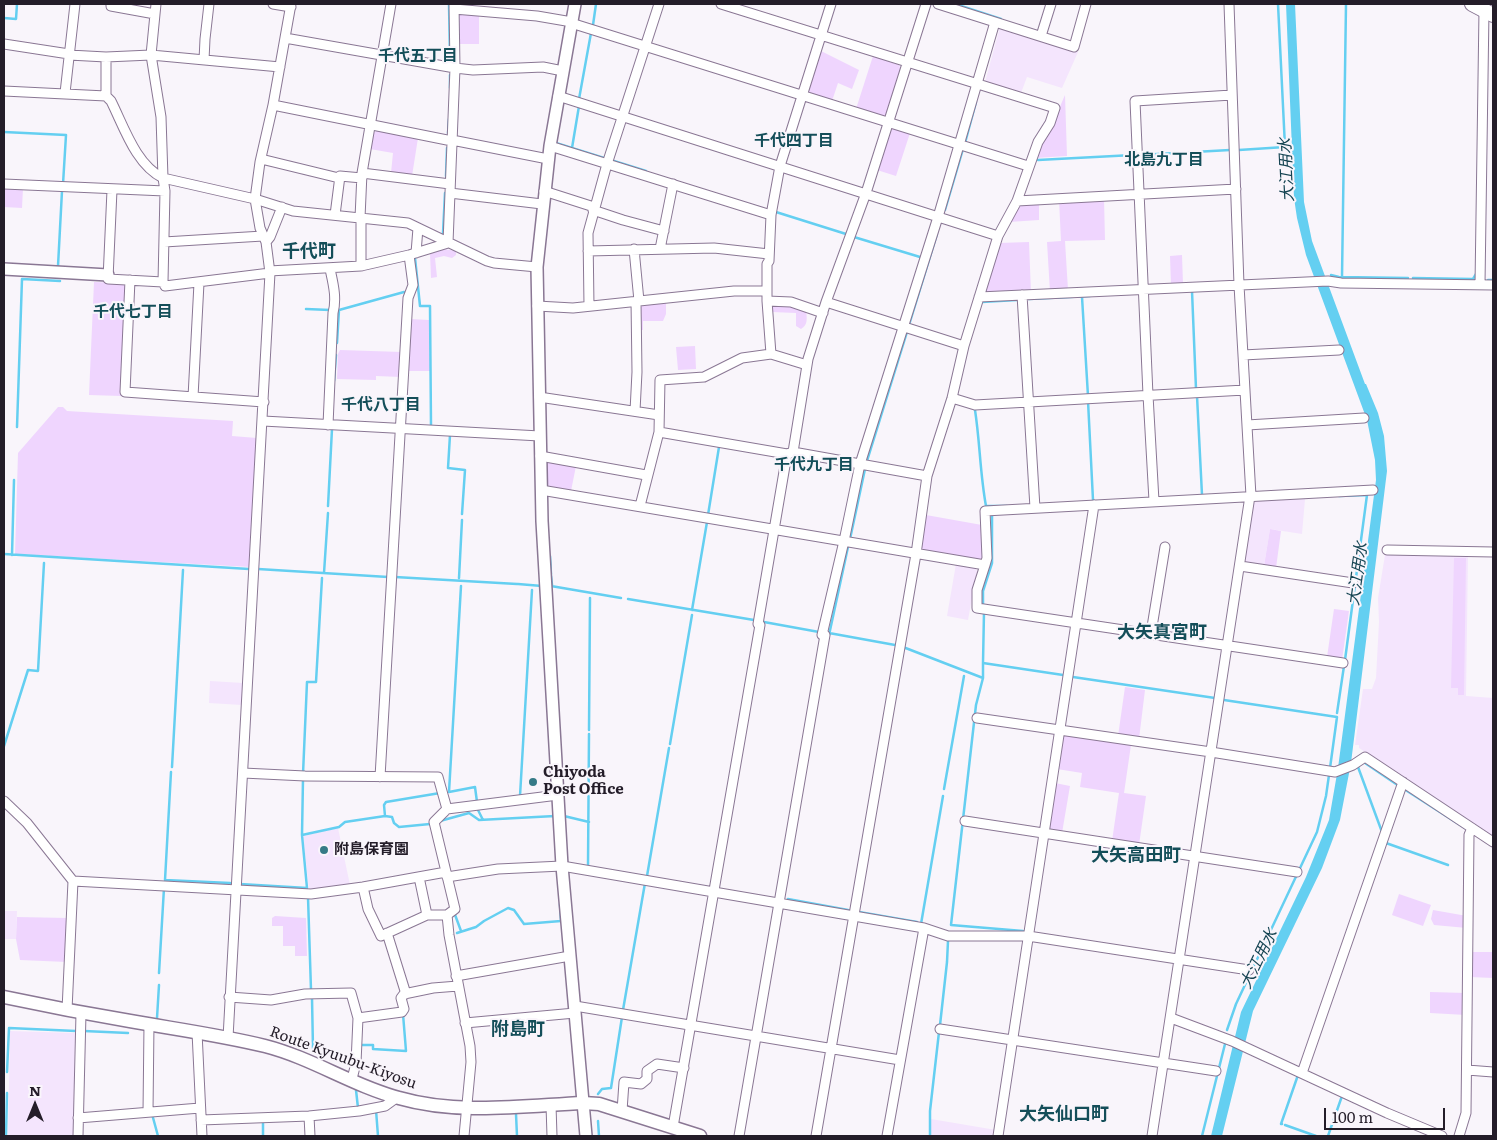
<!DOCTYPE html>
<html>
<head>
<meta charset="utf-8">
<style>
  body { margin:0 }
  #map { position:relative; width:1497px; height:1140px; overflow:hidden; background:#f9f5fb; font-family:Literata,serif }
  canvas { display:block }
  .frame { position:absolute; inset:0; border:5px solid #241d29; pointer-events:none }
  .north { position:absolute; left:10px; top:1080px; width:50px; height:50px; -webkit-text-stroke:4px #f9f5fb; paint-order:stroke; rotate:0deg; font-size:14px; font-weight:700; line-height:20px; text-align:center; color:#241d29 }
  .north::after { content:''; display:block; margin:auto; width:18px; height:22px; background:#241d29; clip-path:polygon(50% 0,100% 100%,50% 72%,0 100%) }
  .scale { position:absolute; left:1324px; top:1108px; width:121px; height:22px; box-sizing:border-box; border:2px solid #241d29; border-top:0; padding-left:6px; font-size:15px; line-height:18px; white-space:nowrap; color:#241d29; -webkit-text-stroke:4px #f9f5fb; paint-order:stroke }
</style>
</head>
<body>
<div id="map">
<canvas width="1497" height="1140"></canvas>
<div class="frame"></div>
<div class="north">N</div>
<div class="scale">100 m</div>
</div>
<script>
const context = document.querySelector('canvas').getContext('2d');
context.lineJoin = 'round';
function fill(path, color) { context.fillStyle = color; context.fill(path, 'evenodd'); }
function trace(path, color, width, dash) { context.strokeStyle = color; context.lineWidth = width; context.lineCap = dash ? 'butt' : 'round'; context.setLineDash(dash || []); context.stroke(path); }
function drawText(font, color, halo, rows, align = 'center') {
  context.font = font + ' Literata,"Noto Sans JP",serif'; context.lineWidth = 4; context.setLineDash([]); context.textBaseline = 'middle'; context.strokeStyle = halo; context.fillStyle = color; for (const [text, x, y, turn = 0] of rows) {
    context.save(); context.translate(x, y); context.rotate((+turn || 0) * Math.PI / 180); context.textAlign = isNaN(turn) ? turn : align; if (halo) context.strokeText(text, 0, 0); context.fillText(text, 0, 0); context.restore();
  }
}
fill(new Path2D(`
  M1000 27 1078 52 1062 88 1027 77 1021 93 985 82Z
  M1305 499 1302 534 1270 529 1264 566 1247 564 1244 559 1252 504 1258 501Z
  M1385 555 1468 556 1466 696 1493 698V836L1359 748V745H1355L1363 689H1372L1376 678 1379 622 1378 598Z
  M956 564 975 568 977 571 968 620 947 616Z
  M210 681 243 683 242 705 209 703Z
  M338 828 350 885 309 890 303 836Z
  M4 911H17L16 939H4Z
  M10 1031 75 1033 73 1136H8Z
  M931 1119 996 1130 995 1136H931Z`), '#f4e5fd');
fill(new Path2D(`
  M461 13 479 15V44H457V17Z
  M819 50 859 70 852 89 838 83 832 101 810 95 807 89Z
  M873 56 899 65 901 69 886 115 882 117 856 109Z
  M1065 95 1067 156 1035 158 1052 125Z
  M894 128 910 133 896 176 877 170 889 131Z
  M378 130 418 138 412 176 391 173 393 153 370 149 373 133Z
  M4 187 23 188 22 208 4 207Z
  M1104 199 1105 240 1065 241 1068 290 1050 292 1047 242 1061 241 1059 200Z
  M1039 201V220L1009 222 1018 205Z
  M1029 242 1031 293 987 295 984 291 999 243Z
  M444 249 456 251V255L452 258 444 256 435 258 437 277 431 278 430 253 432 251Z
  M1182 255 1183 284 1171 285 1170 256Z
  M94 282 123 283 126 288 121 396 89 395Z
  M666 301V314L663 321H643V330H638L637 305Z
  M789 304 806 311C807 318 808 325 801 329L796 326V313L772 312V326L775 333 774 343 769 305Z
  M410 319 429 320 430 371H407Z
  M695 346 696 369 678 370 676 347Z
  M340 350 402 352 401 377 376 376V380L337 379 338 354Z
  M58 407H63L67 411 233 421 232 436 257 438 250 567 15 554 18 453Z
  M547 460 576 466 571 491 550 488C546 481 543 468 547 460Z
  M926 515 982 525 983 557 979 560 922 551 920 547Z
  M1270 529 1281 531 1276 568 1264 566Z
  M1454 558H1466L1464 695H1458V688H1451Z
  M1334 609 1349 611 1342 660 1327 657Z
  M1125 687 1145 690 1139 739 1118 736Z
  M1066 735 1131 745 1124 793 1146 796 1139 845 1112 841 1119 793 1080 787 1082 773 1057 769 1062 738Z
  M1055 783 1070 786 1062 833 1052 832 1049 827Z
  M1399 894 1431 905 1423 926 1392 915Z
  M1433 910 1467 916V928L1434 925 1431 919Z
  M275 916 306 918 307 956H295V946H283V926H272V918Z
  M17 917 68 918 67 962 20 960 16 939Z
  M1470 952H1493V978L1470 977Z
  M1430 992 1466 993V1015L1430 1013Z`), '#efd5fe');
fill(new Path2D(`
  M1286 4H1295L1304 202 1312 241 1365 384H1366L1378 413 1384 436 1387 471 1351 763 1340 820 1322 868 1253 1011 1222 1136H1211L1241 1012 1306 877 1329 820 1338 768 1376 480 1375 460 1367 420 1306 255 1297 218 1294 198Z`), '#64cff1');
trace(new Path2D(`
  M449 4 450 59
  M955 4 1001 19
  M4 18 16 19 17 4
  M593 25 596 4
  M450 88V75
  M579 99 591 33
  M4 132 66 135 63 184
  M448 133 449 119
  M556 143 604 158
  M965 143 976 102
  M572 148 579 106
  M1239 150 1285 147 1278 4
  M1140 155 1230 150
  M1038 160 1133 155
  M614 161 646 171
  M446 176 447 148
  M945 210 963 149
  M776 212 846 234
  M443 233 445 193
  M854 237 920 257
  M415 258 420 306H430L431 426
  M58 266 62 191
  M1331 275 1339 277 1408 278
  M1342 277 1346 4
  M1413 278 1473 279 1476 274
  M1488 280H1493
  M1192 291 1196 389
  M1082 297 1088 396
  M1029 299 1090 296
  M982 302 1017 300
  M306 309 330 310
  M909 325 937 234
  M337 343 339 310 404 292
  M334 381 336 355
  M1197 396 1202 495
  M1088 401 1093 500
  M975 410C980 442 980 474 986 506H1007
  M17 427 22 279 60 281
  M450 435 448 468 465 470 462 514
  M867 461 907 332
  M1339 496 1367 495 1345 660
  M328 506 332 429
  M708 515 719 447
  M850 539 865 469
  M4 554 249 569
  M12 555 14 480
  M550 556 551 574
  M258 569 388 577
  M324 573 328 513
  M551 576 552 585
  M395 577 517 584
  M459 578 462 520
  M518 584 542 586
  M551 586 621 598
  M628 599 754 620
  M983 605V591L992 563V514
  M692 610 707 522
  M764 622 819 632
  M829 633 895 645
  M829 635 848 547
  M903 647 983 678V663L1063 675
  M983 663 984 612
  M1073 677 1215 698
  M983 678 976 705 951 925 1023 931
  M1224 700 1337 717 1330 768
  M1337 713 1344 666
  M589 730 590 598
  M670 744 692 615
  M4 746 28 670 38 671 44 563
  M1365 763 1399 786
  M172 767 183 570
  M1358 767 1382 832
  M171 772 165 880 230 883
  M303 774 307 682H316L322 578
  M944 789 964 676
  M1404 789 1468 830
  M449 792 461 586
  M449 792 475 787 477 802H478
  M520 796 532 590
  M478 810 483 820
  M385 816 384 805 386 802 440 793
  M564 816 589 822
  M440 821 469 813 479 820 555 816V817
  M302 835 303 779
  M1386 843 1448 865
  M588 866 589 734
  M647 876 669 748
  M240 884 307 888 302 835 339 827 345 822 385 816 392 817 394 823 399 827 430 824
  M308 897 311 990
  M788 899 848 910
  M454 912 461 931
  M859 912 917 922
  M921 924 943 796
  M457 933 476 927 484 921 508 908 514 910 524 924 561 921 560 904
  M159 973 164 888
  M312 998 313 1049
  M623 1010 645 883
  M157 1018 159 985
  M940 1025 947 962 948 941
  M1227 1030 1236 1004 1317 832 1326 796 1329 775
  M84 1031 128 1033
  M360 1045H373V1049L406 1051 403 1014
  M7 1072 9 1028 76 1031
  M356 1090 358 1108
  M598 1094 602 1089 611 1088 622 1017
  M376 1110 378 1136
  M152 1114 158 1136
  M516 1114 517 1136
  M263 1121V1136
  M598 1121 599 1136
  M1282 1124H1281L1298 1075
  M1285 1125 1316 1136
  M6 1136 7 1093
  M930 1136V1111L939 1032
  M1202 1136 1225 1044
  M1328 1136 1342 1096`), '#64cff1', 2.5);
const minor = new Path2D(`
  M111 4V6L155 14
  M156 4 151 55 161 117 163 178 165 191 163 282
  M273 4 291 7
  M721 4 1055 108 1050 123 1038 142 1017 201 998 236 964 346 952 398 927 476 916 554 816 1136
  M938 4 1074 47 1086 4
  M1229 4 1239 285 1251 496
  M454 9 537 16 572 22
  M571 23 1028 166
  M1041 36 1051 4
  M285 38 455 68 473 70 543 67 563 71
  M4 44 69 54
  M69 55 106 57 151 55 280 67
  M204 60 205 39 209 4
  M4 91 106 96 111 101C124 127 136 165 163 178L255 199 293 211 408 223 487 261 494 263 537 267
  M65 93 75 4
  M106 96V57
  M558 96 998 236
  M273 105 452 141
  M452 140 548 159
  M550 146 771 215
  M261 159 339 178
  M362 173 450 184
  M4 184 165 191
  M112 190 108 279 163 282 165 286 270 273
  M544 191 594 207
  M450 193 542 204
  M1017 201 1236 189
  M593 210 623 220 664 231
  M335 215 340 176 362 178
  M360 218 362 173 391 4
  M361 218V266
  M164 242 263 236
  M266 242 270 237 282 207
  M448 243 455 68 454 4
  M634 249 639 301
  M660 249 673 184
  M588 251 714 248 769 254
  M416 253 418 228
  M269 271 361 266 409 255 448 243
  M130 280 125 392 264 402
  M1480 285 1484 10
  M1022 295 1035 508
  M979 297 1328 281 1341 283 1493 285
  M767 301 771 354
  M826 302 964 346
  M537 306 573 308 734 291H766
  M589 306 588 233 607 164 659 4
  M823 313 791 302 767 301V264L769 261 771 215 780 166 831 4
  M1243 355 1339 350
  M807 365 771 354 742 358 704 377 660 380 659 432 787 454 793 452 927 476
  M193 397 199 283
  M539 397 659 415
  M952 398 975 405 1245 390
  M635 411 637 372 636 301
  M263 421 540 436
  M328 425 333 313C337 298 333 283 330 269
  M1247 425 1364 418
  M793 452 808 359 826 302 866 193 926 4
  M540 456 646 475
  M541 490 985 565 987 558 985 511 1373 490
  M1154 501 1148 395 1135 101 1232 95
  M640 506 659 432
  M1387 550 1493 552
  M985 565 977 590V608L1343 663
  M1240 566 1353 583
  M758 624 787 454
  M1151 633 1165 547
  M822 635 844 541 860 464 938 217 995 22
  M977 718 1211 752 1335 772 1353 765 1365 757 1493 842
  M243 773 305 776 438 777 447 809
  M380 777 408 298 413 285 409 255
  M4 801 27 823 73 881 67 1010
  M965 821 1297 872
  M419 877 427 915
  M447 877 498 869 562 866 924 928 948 936H1028L1249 970
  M73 881 311 894 363 887 446 872
  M363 887 368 909 381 936 427 915H447
  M387 933 406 994
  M456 976 570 956
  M229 997 271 1000 305 994 351 993 358 1018 356 1063 352 1079
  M575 1006 900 1060
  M358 1018 402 1012 404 1009 401 998 404 994 433 988 458 986
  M1171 1018 1232 1041 1387 1113 1442 1136
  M465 1023 575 1013
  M940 1029 1216 1071
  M197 1032 202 1136
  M228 1038 270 273 266 242 260 228 255 199 260 162 273 105 291 4
  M1467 1070 1493 1072
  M1302 1073 1403 782
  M551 1105 552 1136
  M622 1111 624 1082 641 1084 647 1079V1071L657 1064 684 1068
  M148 1112 149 1024
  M309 1116 310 1136
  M78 1118 200 1108
  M201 1120 309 1116 359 1111 385 1106 396 1098
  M673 1127 760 625
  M78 1136 81 1013
  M464 1136 471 1062 470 1046 449 935 447 915 455 909 434 822 447 809 558 795
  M739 1136 825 635
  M887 1136 924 928
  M998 1136 1094 505
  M1152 1136 1250 496
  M1459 1136 1466 1113 1469 835 1472 828`);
const tertiary = new Path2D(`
  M575 4 550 146 537 267 542 521 562 866 586 1136
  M4 269 108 275`);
const secondary = new Path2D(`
  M4 997C46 1006 88 1014 130 1021 175 1029 220 1035 265 1046 312 1058 353 1086 399 1098 458 1115 522 1106 583 1103L599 1104 700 1136`);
const primary = new Path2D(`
  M1472 4 1493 15`);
trace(minor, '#8a7794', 11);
trace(tertiary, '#8a7794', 14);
trace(secondary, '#8a7794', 15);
trace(primary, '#8a7794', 16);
trace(minor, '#fff', 9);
trace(tertiary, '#fff', 11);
trace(secondary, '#fff', 12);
trace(primary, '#fff', 14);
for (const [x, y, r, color] of [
  [533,782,5,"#357a87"],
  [324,850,5,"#357a87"]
]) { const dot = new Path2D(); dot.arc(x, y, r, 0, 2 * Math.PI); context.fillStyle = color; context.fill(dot); trace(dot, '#f9f5fb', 2); }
drawText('bold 15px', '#241d29', '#f9f5fb', [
  ["Chiyoda",543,773],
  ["Post Office",543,790],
  ["附島保育園",334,850]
], 'left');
drawText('15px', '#241d29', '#f9f5fb', [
  ["Route Kyuubu-Kiyosu",343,1058,20]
]);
drawText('bold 16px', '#144e59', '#f9f5fb', [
  ["千代五丁目",418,56],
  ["千代四丁目",794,141],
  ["北島九丁目",1164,160],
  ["千代七丁目",133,312],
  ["千代八丁目",381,405],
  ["千代九丁目",814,465]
]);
drawText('italic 16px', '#154452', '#f9f5fb', [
  ["大江用水",1287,170,-93],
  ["大江用水",1358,574,-82],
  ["大江用水",1259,959,-64]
]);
drawText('bold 18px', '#144e59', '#f9f5fb', [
  ["千代町",309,252],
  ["大矢真宮町",1162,633],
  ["大矢高田町",1136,856],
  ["附島町",518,1030],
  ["大矢仙口町",1064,1115]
]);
</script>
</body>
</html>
